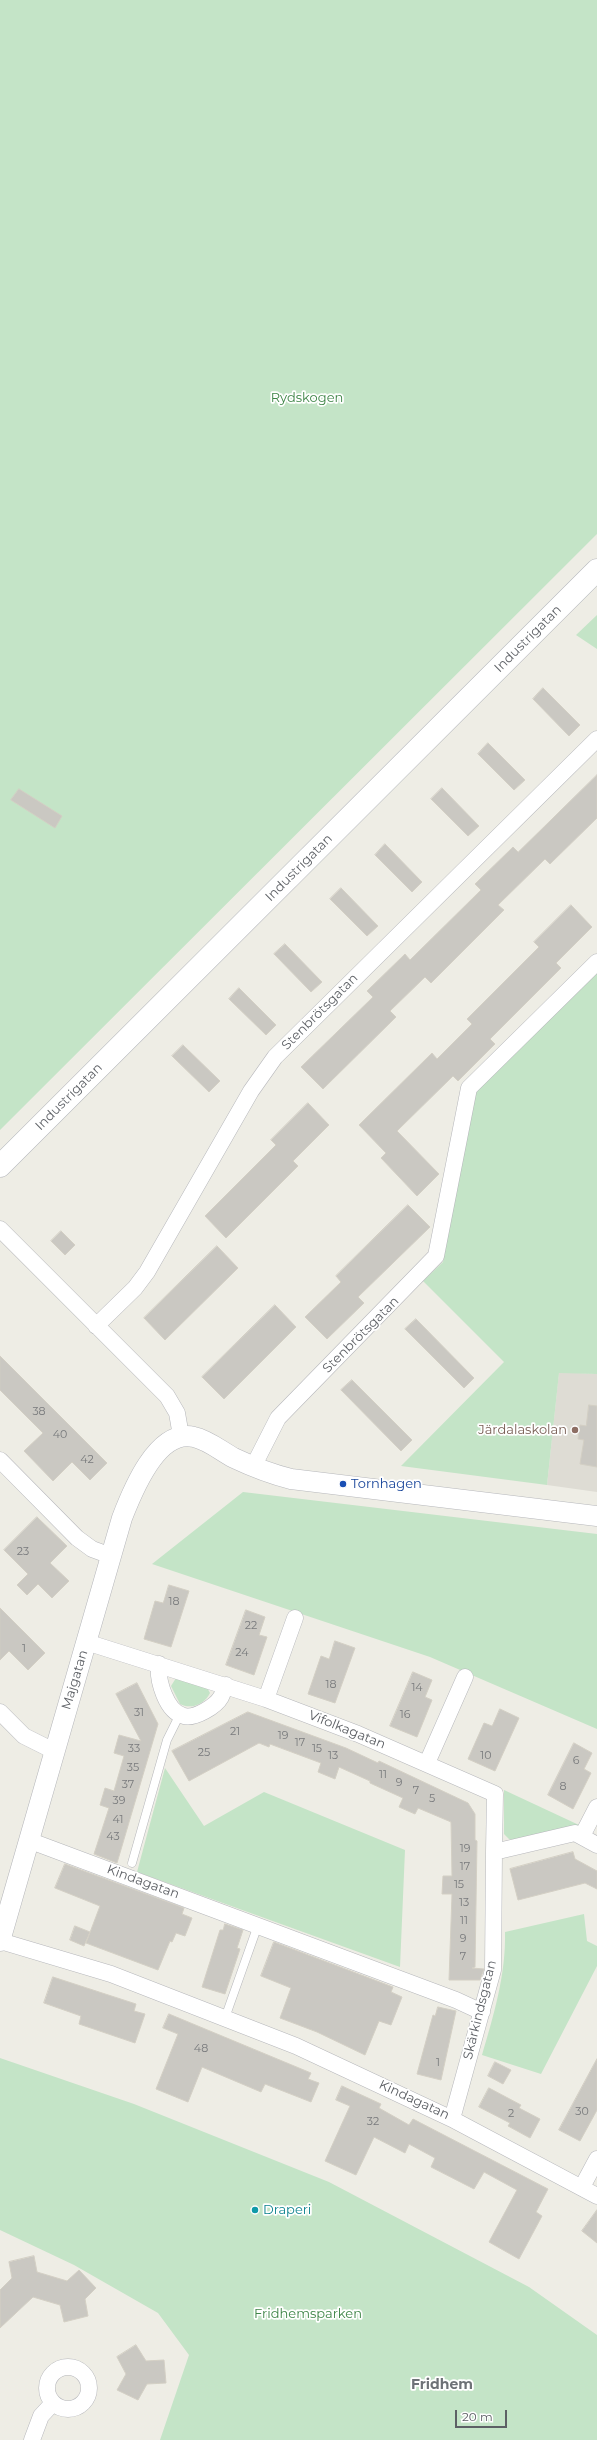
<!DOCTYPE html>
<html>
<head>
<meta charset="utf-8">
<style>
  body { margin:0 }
  #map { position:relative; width:597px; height:2440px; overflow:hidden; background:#eeede5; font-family:Montserrat,sans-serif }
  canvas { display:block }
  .scale { position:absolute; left:455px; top:2410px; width:52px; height:18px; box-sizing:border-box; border:2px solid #5d6065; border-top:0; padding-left:5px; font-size:12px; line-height:14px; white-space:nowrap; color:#5d6065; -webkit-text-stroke:3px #fff; paint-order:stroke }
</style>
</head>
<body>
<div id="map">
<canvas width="597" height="2440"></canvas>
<div class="scale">20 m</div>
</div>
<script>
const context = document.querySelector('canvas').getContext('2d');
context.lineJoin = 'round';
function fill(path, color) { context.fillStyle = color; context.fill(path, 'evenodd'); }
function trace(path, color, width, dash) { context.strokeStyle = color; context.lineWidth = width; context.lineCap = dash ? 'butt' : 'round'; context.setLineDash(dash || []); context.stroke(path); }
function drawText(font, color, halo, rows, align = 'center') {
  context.font = font + ' Montserrat,sans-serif'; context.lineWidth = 3.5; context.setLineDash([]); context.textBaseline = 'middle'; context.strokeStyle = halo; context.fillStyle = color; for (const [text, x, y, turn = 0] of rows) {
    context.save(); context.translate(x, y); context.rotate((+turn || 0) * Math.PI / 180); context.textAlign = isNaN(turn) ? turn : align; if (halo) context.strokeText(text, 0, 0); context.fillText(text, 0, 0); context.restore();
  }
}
fill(new Path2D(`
  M559 1372 597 1374V1492L547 1485Z`), '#dedcd4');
fill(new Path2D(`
  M0 0H597V534L0 1130Z
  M597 615V649L576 635Z
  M597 973V1374L559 1373 547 1485 401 1466 504 1362 423 1281 443 1262 474 1094Z
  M243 1492 597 1534V1729L430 1657 152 1564Z
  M176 1678 206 1686 210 1693C205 1704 191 1710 180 1704L171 1686Z
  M165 1768 204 1826 264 1792 405 1850 400 1967 137 1872Z
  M504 1790 579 1825 515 1841 509 1839 504 1834Z
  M584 1914 587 1941 597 1946V1966L541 2074 482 2055C494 2014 506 1974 505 1932Z
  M0 2058 134 2104 329 2182 529 2287 597 2335V2440H160L189 2355 158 2313 74 2265 0 2230Z`), '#c4e4c7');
const building = new Path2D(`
  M543 688 580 725 569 736 533 699Z
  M488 743 525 780 514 790 478 754Z
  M597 775V818L550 864 545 859 498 905 504 910 431 983 425 977 390 1011 396 1017 323 1089 301 1067 373 997 367 991 405 954 410 960 481 890 475 884 513 847 518 852Z
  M442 788 479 826 468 836 431 799Z
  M19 789 62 816 55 828 11 800Z
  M385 844 422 882 412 892 375 855Z
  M341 888 378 926 367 936 330 899Z
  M571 905 592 927 556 963 561 968 490 1039 495 1044 458 1081 453 1076 397 1131 439 1174 417 1196 381 1158 386 1153 359 1125 432 1053 437 1059 472 1024 467 1019 539 947 534 942Z
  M285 944 322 982 311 992 274 954Z
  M239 988 276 1025 266 1035 229 999Z
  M183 1045 220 1081 209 1092 172 1056Z
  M308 1103 329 1125 293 1161 298 1166 226 1238 205 1216 276 1145 271 1140Z
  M408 1205 430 1227 358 1297 364 1303 327 1339 305 1317 341 1282 336 1276Z
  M61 1231 75 1245 65 1255 51 1241Z
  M217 1246 238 1268 165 1340 144 1318Z
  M275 1305 296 1327 224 1399 202 1377Z
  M416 1319 474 1378 464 1388 405 1329Z
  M0 1356 107 1463 90 1480 72 1462 53 1481 24 1451 43 1433 0 1390Z
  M352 1380 412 1440 401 1451 341 1390Z
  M589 1405 597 1406V1467L580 1464 584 1440 578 1439 580 1425 586 1426Z
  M37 1517 67 1546 50 1563 69 1581 52 1598 38 1584 27 1595 17 1585 28 1574 4 1550Z
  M169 1585 189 1591 171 1647 144 1639 155 1601 163 1603Z
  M0 1608 45 1653 28 1670 9 1651 0 1660Z
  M246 1610 265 1617 259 1635 267 1637 254 1675 226 1665Z
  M335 1641 355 1648 335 1703 308 1694 321 1656 329 1659Z
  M413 1672 432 1680 425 1697 432 1700 417 1737 390 1726Z
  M137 1683 158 1724 117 1863 94 1854 109 1808 100 1805 105 1788 114 1791 124 1756 114 1753 119 1735 141 1741 116 1694Z
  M500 1709 519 1718 495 1771 468 1759 484 1723 492 1726Z
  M248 1712 346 1748 378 1763 379 1761 468 1803 475 1814V1840L477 1841 475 1967 472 1968 484 1969 480 1980H449L452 1894H442L443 1876H452L451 1822 418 1808 415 1814 399 1807 403 1798 370 1783V1781L339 1767 335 1779 318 1772 321 1763 270 1744 269 1747 259 1743 189 1781 172 1751Z
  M574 1743 592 1753 584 1769 591 1773 573 1809 548 1795Z
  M573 1852 575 1859 597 1871V1889L585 1883 518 1900 510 1869Z
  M65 1864 184 1908 182 1914 192 1918 185 1936 176 1933 172 1942 170 1941 158 1970 86 1943 100 1906 55 1888Z
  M225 1924 243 1930 237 1948 240 1949 225 1994 202 1987 220 1930H223Z
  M75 1926 90 1932 84 1946 70 1940Z
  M274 1942 393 1987 391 1992 402 1997 391 2025 379 2021 365 2055 317 2032 280 2018 291 1988 261 1976Z
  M53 1977 136 2004 134 2011 145 2014 135 2043 79 2024 81 2016 44 2003Z
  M438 2007 456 2011 441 2080 417 2074 433 2015 435 2016Z
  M169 2014 311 2073 308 2079 319 2083 311 2102 265 2084 261 2092 202 2067 188 2102 156 2089 178 2034 163 2028Z
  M597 2059V2110L580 2141 559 2130Z
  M495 2062 511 2070 503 2084 488 2076Z
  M342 2086 381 2104 379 2108 409 2125 413 2119 548 2189 536 2212 542 2216 519 2259 489 2242 517 2190 484 2172 474 2189 431 2167 435 2158 409 2144 405 2153 374 2137 356 2175 325 2161 350 2106 336 2100Z
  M489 2088 521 2105 519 2108 540 2119 530 2138 508 2126 510 2123 479 2107Z
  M597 2210V2243L582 2231Z
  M34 2256 37 2272 67 2281 79 2270 96 2288 85 2299 88 2316 64 2322 60 2305 33 2297 0 2328V2290L12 2278 9 2262Z
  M136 2345 146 2361 164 2360 166 2383 147 2384 138 2400 117 2390 126 2374 117 2357Z`);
fill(building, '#cac8c2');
trace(building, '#d3cfc4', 1);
const service = new Path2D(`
  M132 1863 167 1740 180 1714
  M225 2018 258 1925`);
const minor = new Path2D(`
  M0 1229 167 1396 177 1413 181 1436
  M96 1326 135 1288 147 1272 251 1091 275 1057 597 739
  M0 1460 77 1538 92 1549 111 1556
  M253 1467 278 1418 436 1256 469 1088 597 962
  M86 1642 266 1699 358 1734 495 1794 494 1852 575 1833 597 1845
  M159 1664C157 1680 166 1712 184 1716 195 1719 216 1706 221 1697 223 1693 224 1689 226 1685
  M266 1699 295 1618
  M0 1712 24 1736 54 1751
  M427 1763 465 1677
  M582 1836 597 1807
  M28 1840 456 2000 482 2012
  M0 1941 111 1974 296 2046 452 2119 597 2196
  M452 2119 493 1970 494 1852
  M582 2187 597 2159
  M47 2388a21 21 0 1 1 42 0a21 21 0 1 1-42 0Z
  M32 2440 41 2416 53 2403`);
const tertiary = new Path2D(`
  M0 1941 122 1518C132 1492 157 1428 194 1437 208 1440 221 1451 234 1458 253 1467 271 1474 291 1479L597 1516`);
const secondary = new Path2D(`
  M0 1166 597 570`);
trace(service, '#b6b7bb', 9);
trace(minor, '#b6b7bb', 17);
trace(tertiary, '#b6b7bb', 21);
trace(secondary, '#b7b9be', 23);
trace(service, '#fff', 8);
trace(minor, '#fff', 16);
trace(tertiary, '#fff', 20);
trace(secondary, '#fff', 22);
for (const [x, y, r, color] of [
  [575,1430,4,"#8d6e63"],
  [343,1484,4,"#1a4fb4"],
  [255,2210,4,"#0f9aa8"]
]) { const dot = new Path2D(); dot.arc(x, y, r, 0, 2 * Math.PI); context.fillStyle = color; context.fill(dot); trace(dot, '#fff', 1.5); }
drawText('11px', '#787a7c', null, [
  ["38",39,1412],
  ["40",60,1435],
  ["42",87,1460],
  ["23",23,1552],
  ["18",174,1602],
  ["22",251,1626],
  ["1",24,1649],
  ["24",242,1653],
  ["18",331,1685],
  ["14",417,1688],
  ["31",139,1713],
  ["16",405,1715],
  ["21",235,1732],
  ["19",283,1736],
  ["17",300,1743],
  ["33",134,1749],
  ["15",317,1749],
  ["25",204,1753],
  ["13",333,1756],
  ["10",486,1756],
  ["6",576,1761],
  ["35",133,1768],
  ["11",383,1775],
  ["9",399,1783],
  ["37",128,1785],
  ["8",563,1787],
  ["7",416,1791],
  ["5",432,1799],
  ["39",119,1801],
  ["41",118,1820],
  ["43",113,1837],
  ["19",465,1849],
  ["17",465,1867],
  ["15",459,1885],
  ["13",464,1903],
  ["11",464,1921],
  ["9",463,1939],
  ["7",463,1957],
  ["48",201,2049],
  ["1",438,2063],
  ["30",582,2112],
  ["2",511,2114],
  ["32",373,2122]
]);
drawText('13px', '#3d8446', '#fff', [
  ["Rydskogen",307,398],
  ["Fridhemsparken",308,2314]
]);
drawText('13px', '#5d6065', '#fff', [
  ["Industrigatan",528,639,-45],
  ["Industrigatan",299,868,-45],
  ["Stenbrötsgatan",320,1012,-45],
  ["Industrigatan",69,1097,-45],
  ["Stenbrötsgatan",361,1335,-45],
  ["Majgatan",75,1680,-73],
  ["Vifolkagatan",347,1730,22],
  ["Kindagatan",143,1882,20],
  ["Skärkindsgatan",480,2010,-76],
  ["Kindagatan",414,2100,25]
]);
drawText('13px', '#785e54', '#fff', [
  ["Järdalaskolan",567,1430]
], 'right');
drawText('13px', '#164399', '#fff', [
  ["Tornhagen",351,1484]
], 'left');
drawText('13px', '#0d838f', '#fff', [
  ["Draperi",263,2210]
], 'left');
drawText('bold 14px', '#6e7277', '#fff', [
  ["Fridhem",442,2385]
]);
</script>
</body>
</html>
